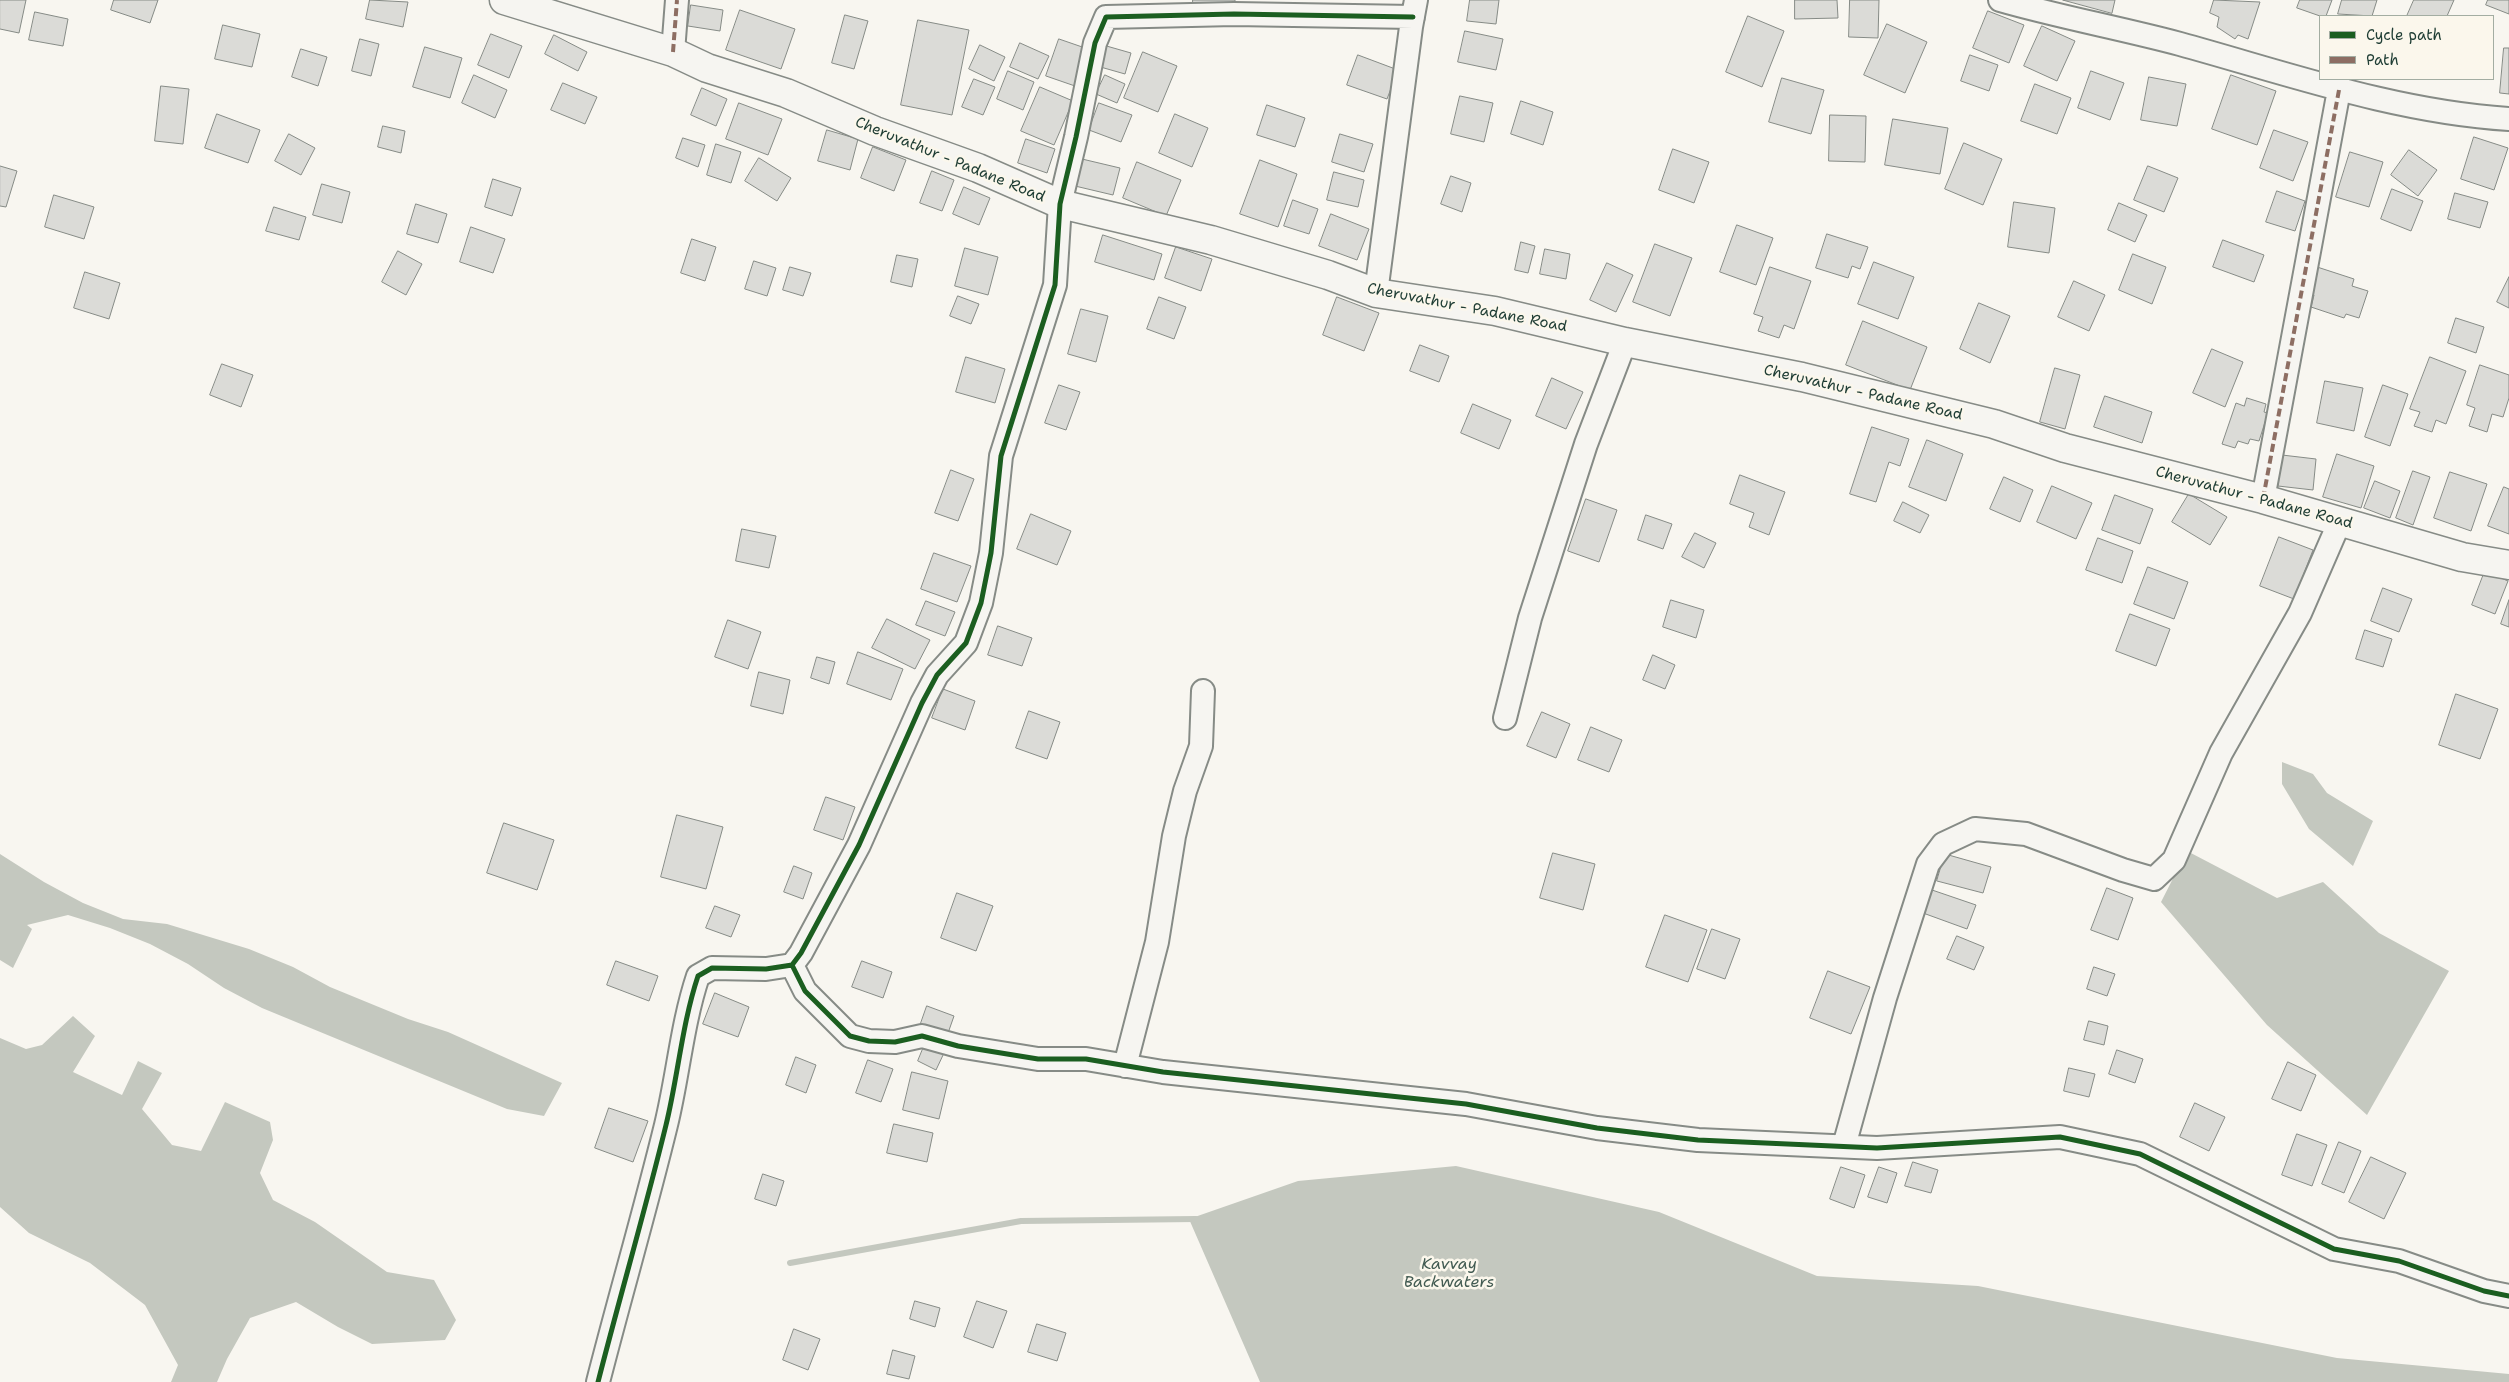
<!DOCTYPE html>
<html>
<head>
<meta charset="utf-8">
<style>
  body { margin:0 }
  #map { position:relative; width:2509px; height:1382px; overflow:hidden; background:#f8f6f0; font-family:"Shantell Sans",sans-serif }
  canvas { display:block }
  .legend { position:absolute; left:2319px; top:15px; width:175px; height:65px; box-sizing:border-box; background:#fbf7ec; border:1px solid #a3ada2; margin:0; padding:6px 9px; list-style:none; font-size:15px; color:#1f3d34 }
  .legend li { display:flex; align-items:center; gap:10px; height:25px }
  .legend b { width:25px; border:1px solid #a3ada2 }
</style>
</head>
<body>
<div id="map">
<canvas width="2509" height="1382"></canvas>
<ul class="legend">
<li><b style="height:6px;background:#1b5e20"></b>Cycle path</li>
<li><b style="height:6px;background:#8d6e63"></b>Path</li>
</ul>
</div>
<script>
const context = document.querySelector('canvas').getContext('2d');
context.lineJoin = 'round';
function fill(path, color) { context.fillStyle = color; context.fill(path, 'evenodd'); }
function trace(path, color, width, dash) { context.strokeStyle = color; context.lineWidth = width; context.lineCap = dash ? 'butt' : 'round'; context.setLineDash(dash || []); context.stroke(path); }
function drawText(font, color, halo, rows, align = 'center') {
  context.font = font + ' "Shantell Sans",sans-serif'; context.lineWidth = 5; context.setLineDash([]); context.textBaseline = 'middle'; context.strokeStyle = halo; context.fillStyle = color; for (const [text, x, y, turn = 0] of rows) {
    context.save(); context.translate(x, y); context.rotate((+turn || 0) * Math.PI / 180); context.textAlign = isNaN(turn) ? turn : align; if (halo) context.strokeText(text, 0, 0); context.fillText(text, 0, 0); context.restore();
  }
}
fill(new Path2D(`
  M2282 762 2313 774 2327 793 2373 821 2353 866 2309 829 2282 784Z
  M2187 851 2277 898 2323 882 2379 933 2449 971 2367 1115 2267 1025 2161 902Z
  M0 854 44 882 83 903 123 919 167 924 249 949 293 967 330 987 408 1019 448 1032 562 1083 544 1116 507 1109 262 1008 224 988 188 964 150 944 110 928 68 915 27 925 32 929 13 968 0 960Z
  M73 1016 95 1036 73 1072 122 1095 138 1061 162 1073 142 1109 172 1145 201 1151 225 1102 270 1122 273 1140 260 1173 273 1200 315 1222 387 1272 434 1280 456 1320 445 1340 372 1344 338 1327 296 1302 250 1318 227 1359 217 1382H171L178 1365 145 1305 90 1263 29 1233 0 1207V1038L26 1049 42 1045Z
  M1456 1166 1659 1212 1817 1276 1978 1286 2337 1358 2509 1374V1382H1260L1189 1219 1298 1181Z`), '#c4c8bf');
trace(new Path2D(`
  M790 1263 1021 1221 1196 1219`), '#c4c8bf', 6);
const building = new Path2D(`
  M0 0H26L19 33 0 29Z
  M114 0H158L150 23 111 10Z
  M370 0 408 2 403 27 366 19Z
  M1193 0H1235V5L1193 7Z
  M1470 0H1499L1496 24 1467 21Z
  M1795 0H1837L1838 18 1795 19Z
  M1850 0H1879L1878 38 1849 37Z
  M2063 0H2115L2112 13Z
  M2214 0 2260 2 2248 39 2238 35 2235 39 2217 27 2219 17 2210 13Z
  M2300 0H2332L2326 16H2320L2297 8Z
  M2342 0H2377L2372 16 2338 14Z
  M2414 0H2454L2447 16H2407Z
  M2488 0H2509V14L2486 5Z
  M691 5 723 10 720 31 688 26Z
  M740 10 795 29 781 69 726 50Z
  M1988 11 2024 25 2009 63 1973 48Z
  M35 12 68 19 63 46 29 40Z
  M845 15 868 21 854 69 832 63Z
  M1748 16 1784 31 1762 87 1726 72Z
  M918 20 969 30 952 115 901 105Z
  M1887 24 1927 42 1905 93 1864 75Z
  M223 25 260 34 252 67 215 59Z
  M2042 26 2075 41 2057 81 2024 66Z
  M1465 31 1503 39 1496 70 1458 62Z
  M491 34 522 46 509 78 478 65Z
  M554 35 587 52 578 71 545 54Z
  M360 39 379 44 371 76 352 71Z
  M1059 39 1088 49 1075 86 1046 76Z
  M1020 43 1049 56 1038 79 1010 67Z
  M980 45 1005 57 994 81 969 69Z
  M1103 45 1131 53 1125 74 1097 66Z
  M425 47 462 58 450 98 413 87Z
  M2504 48H2509V94L2500 93Z
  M301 49 327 57 318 86 292 77Z
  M1143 52 1177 66 1158 112 1124 98Z
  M1358 55 1398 70 1387 99 1347 85Z
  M1970 55 1998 65 1989 91 1961 81Z
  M1008 71 1034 82 1023 110 997 99Z
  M2091 71 2124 83 2110 120 2078 108Z
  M474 75 507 90 495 118 462 103Z
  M1105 75 1125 84 1117 103 1096 94Z
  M2231 75 2276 91 2257 145 2212 129Z
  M2149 77 2186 84 2177 126 2141 120Z
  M1782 78 1824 90 1811 134 1769 122Z
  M974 79 995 87 983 115 962 107Z
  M563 83 597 97 585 124 551 110Z
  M2035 84 2071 98 2057 134 2021 121Z
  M161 86 189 89 183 144 155 141Z
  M1040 87 1073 101 1054 145 1021 131Z
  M702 88 727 99 716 126 691 115Z
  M1460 96 1493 103 1484 142 1451 134Z
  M1521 101 1553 112 1543 145 1511 134Z
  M739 103 782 119 768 155 726 139Z
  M1099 103 1132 115 1121 142 1089 130Z
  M1267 105 1305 118 1295 147 1257 135Z
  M217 114 260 130 248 163 205 148Z
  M1175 114 1208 128 1192 167 1159 153Z
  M1830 115 1866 116 1865 162 1829 161Z
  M1893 119 1948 128 1940 174 1885 165Z
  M383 126 405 131 401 153 378 147Z
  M827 130 858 139 850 170 818 161Z
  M2274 130 2308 142 2293 181 2260 168Z
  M289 134 315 148 301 175 275 161Z
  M1340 134 1373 144 1364 172 1332 162Z
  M2474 137 2508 148 2494 190 2461 179Z
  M683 138 705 145 698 167 676 158Z
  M1026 139 1055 149 1047 173 1018 163Z
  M1964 143 2002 159 1983 205 1945 189Z
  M716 144 741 152 731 183 707 175Z
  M873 147 906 160 894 191 861 178Z
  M1673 149 1709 162 1694 203 1659 190Z
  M2409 150 2437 170 2418 196 2391 175Z
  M2350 152 2383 162 2369 207 2336 197Z
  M759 158 791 178 777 201 745 181Z
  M1082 159 1120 168 1113 195 1075 186Z
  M1260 160 1297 174 1278 227 1240 214Z
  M1137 162 1181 180 1166 216 1123 198Z
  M0 166 17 171 6 207 0 206Z
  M2148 166 2178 178 2164 212 2134 200Z
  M932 171 954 180 942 211 920 203Z
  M1334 172 1364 180 1358 207 1327 200Z
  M1451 176 1471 183 1462 212 1441 204Z
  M493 179 521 188 512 216 485 207Z
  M322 184 350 192 342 223 313 215Z
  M964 187 990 198 979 225 953 214Z
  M2392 189 2423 201 2411 231 2381 219Z
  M2277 191 2305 201 2295 231 2266 222Z
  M2455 193 2488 202 2480 228 2448 219Z
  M54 195 94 207 84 239 45 227Z
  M1293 200 1318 209 1309 234 1284 226Z
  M2014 202 2055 208 2049 253 2008 247Z
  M2119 203 2147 215 2135 242 2108 230Z
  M416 204 447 214 438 243 407 234Z
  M274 207 306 217 299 240 266 231Z
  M1331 214 1369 229 1357 260 1319 246Z
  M1737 225 1773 238 1756 285 1720 272Z
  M471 227 505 239 493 273 460 262Z
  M1827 234 1868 247 1860 269 1852 266 1848 278 1816 268Z
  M1103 235 1162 254 1154 280 1095 262Z
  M692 239 716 247 705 281 681 273Z
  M2223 240 2264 255 2254 282 2213 267Z
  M1521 242 1535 246 1528 273 1515 270Z
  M1655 244 1692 258 1670 316 1633 302Z
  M1176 247 1212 259 1201 291 1165 278Z
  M965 248 998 257 988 295 955 286Z
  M1545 249 1570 254 1566 279 1540 274Z
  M398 251 422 264 406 295 382 282Z
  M2133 254 2166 267 2152 304 2119 290Z
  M897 255 918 259 912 287 891 282Z
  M754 261 776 268 767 296 745 289Z
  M1874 262 1914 277 1898 319 1858 304Z
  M1607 263 1633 275 1616 312 1590 300Z
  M2311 265 2354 279 2352 286 2368 291 2359 318 2346 314 2344 318 2311 307 2314 295 2303 291Z
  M790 267 811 273 803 296 783 290Z
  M1770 267 1811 281 1794 329 1784 325 1779 338 1758 331 1763 317 1754 314Z
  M85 272 120 283 109 319 74 308Z
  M2509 277V308L2497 302Z
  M2074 281 2105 295 2089 331 2058 317Z
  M958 296 979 304 971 324 950 316Z
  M1159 297 1186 307 1174 339 1147 329Z
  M1337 297 1379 313 1364 351 1323 335Z
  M1979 303 2010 316 1990 363 1960 349Z
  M1081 309 1108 316 1096 362 1068 354Z
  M2456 318 2484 327 2476 353 2448 343Z
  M1863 321 1927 347 1910 390 1846 365Z
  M1420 345 1449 356 1439 382 1410 371Z
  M2212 349 2243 362 2225 407 2193 393Z
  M966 357 1005 369 995 403 956 392Z
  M2430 357 2466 371 2446 424 2436 420 2432 432 2414 426 2420 412 2410 409Z
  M222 364 253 375 241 407 210 395Z
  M2480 365 2509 375V398L2503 417 2492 414 2487 432 2469 426 2475 408 2467 405Z
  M2055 368 2080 375 2065 429 2040 422Z
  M1552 378 1583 392 1566 429 1536 416Z
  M2325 381 2363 388 2354 431 2317 423Z
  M1059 385 1080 392 1066 430 1045 423Z
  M2383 385 2408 394 2390 446 2365 437Z
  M2105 396 2152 412 2142 443 2094 427Z
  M2247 398 2266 404 2264 412 2268 413 2259 441 2250 439 2248 444 2238 441 2235 448 2222 444 2236 403 2244 406Z
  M1473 404 1511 420 1499 449 1461 433Z
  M1872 427 1909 439 1900 466 1889 462 1876 502 1850 494Z
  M1927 440 1963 454 1946 501 1909 487Z
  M2337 454 2374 466 2361 508 2323 497Z
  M2282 455 2316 459 2313 490 2278 486Z
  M951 470 974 479 958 521 935 513Z
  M2413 471 2430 477 2413 525 2396 518Z
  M2450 472 2487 484 2471 531 2434 518Z
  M1740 475 1785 492 1769 535 1749 527 1754 513 1730 504Z
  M2004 477 2033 490 2020 522 1990 509Z
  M2375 481 2400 491 2390 518 2364 508Z
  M2052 486 2092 503 2076 539 2037 522Z
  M2504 487 2509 489V534L2488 526Z
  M2189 494 2227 517 2210 545 2172 522Z
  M2115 495 2153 509 2140 544 2102 530Z
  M1586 499 1617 510 1599 562 1568 551Z
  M1903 502 1929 515 1920 533 1894 521Z
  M1031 514 1071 531 1057 565 1017 549Z
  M1646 515 1672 524 1663 549 1638 540Z
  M742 529 776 536 769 568 736 561Z
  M1695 533 1716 543 1704 568 1682 557Z
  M2279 537 2313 550 2294 599 2260 586Z
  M2098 538 2133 551 2122 583 2086 570Z
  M934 553 971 566 957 602 921 589Z
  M2148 567 2188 582 2174 619 2134 604Z
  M2485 571 2508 581 2495 614 2472 605Z
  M2383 588 2412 599 2399 632 2371 621Z
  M1671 600 1704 610 1696 638 1663 627Z
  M2509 600V627L2501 624Z
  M926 601 955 612 945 636 916 625Z
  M2130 614 2170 629 2156 666 2116 651Z
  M887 619 930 640 915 669 872 648Z
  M728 620 761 632 748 669 715 657Z
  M998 626 1032 638 1022 666 988 655Z
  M2365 630 2392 639 2383 667 2356 659Z
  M858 652 903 669 891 700 847 684Z
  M1653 655 1675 665 1665 689 1643 680Z
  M817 657 835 662 829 684 811 678Z
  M759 672 790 680 783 714 751 706Z
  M943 689 975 701 965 730 932 718Z
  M2456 694 2498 709 2480 759 2439 745Z
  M1029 711 1060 722 1047 759 1016 748Z
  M1542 712 1570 724 1556 758 1527 746Z
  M1591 727 1622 740 1609 772 1578 760Z
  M826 797 855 807 843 840 814 830Z
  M677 815 723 827 706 889 661 877Z
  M504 823 554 840 537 890 487 873Z
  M1553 853 1595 864 1583 910 1540 898Z
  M1945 854 1991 867 1983 893 1937 881Z
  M794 866 812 873 803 899 784 892Z
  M2107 888 2133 898 2118 940 2091 930Z
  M1932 890 1976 905 1967 929 1923 913Z
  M957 893 993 906 976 951 941 938Z
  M715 906 740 915 731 937 706 928Z
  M1665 915 1707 930 1688 982 1646 967Z
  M1712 929 1740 939 1725 979 1697 969Z
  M1957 936 1984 947 1974 970 1947 959Z
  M616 961 658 976 649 1001 607 985Z
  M862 961 892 972 883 998 852 987Z
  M2094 967 2115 974 2107 996 2087 989Z
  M1828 971 1870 987 1851 1034 1810 1018Z
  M715 993 749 1007 738 1037 703 1024Z
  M927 1006 954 1016 947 1036 920 1026Z
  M2089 1021 2108 1026 2104 1045 2084 1040Z
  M925 1044 944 1053 936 1070 918 1061Z
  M2117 1050 2143 1059 2135 1083 2109 1074Z
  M796 1057 816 1065 806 1093 786 1085Z
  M868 1060 893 1069 881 1102 856 1093Z
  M2288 1062 2316 1075 2301 1111 2272 1099Z
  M2069 1068 2095 1074 2089 1097 2064 1091Z
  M912 1072 948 1081 939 1119 903 1110Z
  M2195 1103 2225 1117 2209 1151 2180 1137Z
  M609 1108 648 1121 633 1162 595 1148Z
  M894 1124 933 1133 927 1162 887 1153Z
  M2297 1134 2327 1145 2312 1186 2282 1175Z
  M2339 1142 2361 1151 2344 1193 2322 1184Z
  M2371 1157 2406 1173 2384 1219 2349 1202Z
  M1913 1162 1938 1170 1931 1193 1905 1186Z
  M1841 1167 1865 1175 1854 1208 1830 1199Z
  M1879 1167 1897 1173 1887 1203 1868 1197Z
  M763 1174 784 1181 776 1206 755 1199Z
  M915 1301 940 1308 935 1327 910 1319Z
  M977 1301 1007 1311 993 1348 964 1337Z
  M1037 1324 1066 1333 1057 1361 1028 1352Z
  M794 1329 820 1339 808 1370 783 1360Z
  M893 1350 915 1356 909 1379 887 1374Z`);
fill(building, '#dbdbd7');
trace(building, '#868b86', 1);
const minor = new Path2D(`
  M2000 0C2059 17 2120 28 2180 44 2289 74 2396 112 2509 119
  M673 52 677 0
  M1376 293 1411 27 1416 0
  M2263 499 2339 90
  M1505 718 1530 618 1586 444 1625 342
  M792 965 805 991 850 1036 869 1041 895 1042 922 1036 958 1046 1038 1059H1086L1163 1072 1466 1104 1597 1128 1698 1140 1877 1148 2060 1137 2140 1154 2334 1249 2399 1261 2484 1291 2509 1296
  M1125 1066 1157 942 1174 836 1185 791 1201 746 1203 691
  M1844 1146 1885 998 1928 864 1943 844 1975 829 2026 834 2123 870 2154 879 2174 860 2221 753 2300 613 2340 521
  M598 1382C620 1296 645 1211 666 1125 678 1076 682 1024 698 976L712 968 766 969 792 965 801 953 859 845 922 703 937 675 966 643 981 603 991 553 1001 456 1055 285 1060 204 1076 137 1095 43 1106 17 1234 14 1413 17`);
const major = new Path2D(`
  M504 0 673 52 707 68 786 93 875 131 978 168 1060 204 1211 240 1328 275 1376 293 1495 311 1625 342 1802 377 1994 424 2065 448 2263 499 2462 557 2509 565`);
trace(minor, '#868b86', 26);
trace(major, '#868b86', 31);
trace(minor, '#f6f5f1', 22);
trace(major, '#f6f5f1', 28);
trace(new Path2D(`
  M673 52 677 0
  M2263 499 2339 90`), '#8d6e63', 4, [8, 4]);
trace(new Path2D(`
  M792 965 805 991 850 1036 869 1041 895 1042 922 1036 958 1046 1038 1059H1086L1163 1072 1466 1104 1597 1128 1698 1140 1877 1148 2060 1137 2140 1154 2334 1249 2399 1261 2484 1291 2509 1296
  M598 1382C620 1296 645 1211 666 1125 678 1076 682 1024 698 976L712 968 766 969 792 965 801 953 859 845 922 703 937 675 966 643 981 603 991 553 1001 456 1055 285 1060 204 1076 137 1095 43 1106 17 1234 14 1413 17`), '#1b5e20', 5);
drawText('15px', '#1f3d34', '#fbf7ec', [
  ["Cheruvathur - Padane Road",950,160,22],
  ["Cheruvathur - Padane Road",1467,308,11],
  ["Cheruvathur - Padane Road",1863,393,13],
  ["Cheruvathur - Padane Road",2254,498,15]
]);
drawText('italic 16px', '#425b52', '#fbf7ec', [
  ["Kavvay",1449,1265],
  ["Backwaters",1449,1283]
]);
</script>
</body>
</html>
